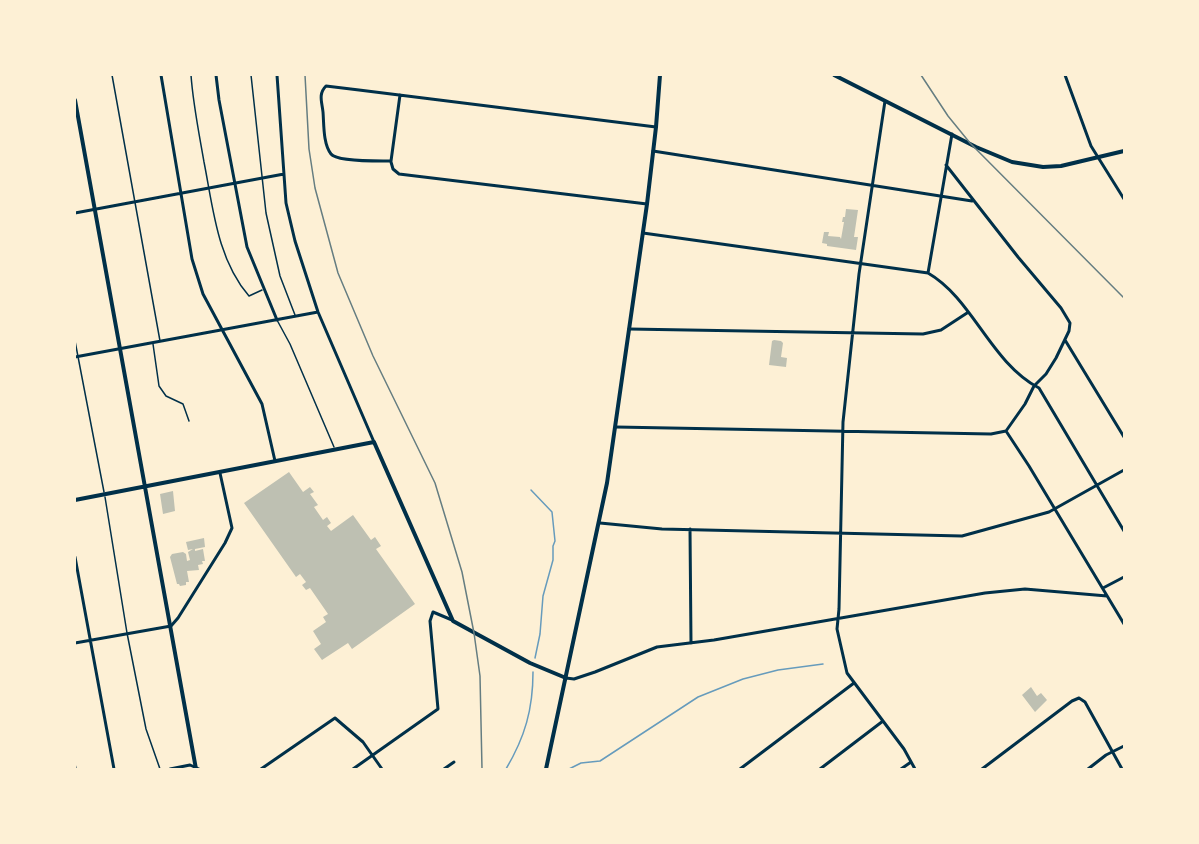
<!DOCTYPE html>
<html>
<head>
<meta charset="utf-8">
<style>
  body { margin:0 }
  #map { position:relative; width:1199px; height:844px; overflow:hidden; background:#fdf0d5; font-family:Roboto,sans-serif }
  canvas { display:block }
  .frame { position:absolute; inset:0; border:76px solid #fdf0d5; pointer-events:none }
</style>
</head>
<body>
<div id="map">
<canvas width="1199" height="844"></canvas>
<div class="frame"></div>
</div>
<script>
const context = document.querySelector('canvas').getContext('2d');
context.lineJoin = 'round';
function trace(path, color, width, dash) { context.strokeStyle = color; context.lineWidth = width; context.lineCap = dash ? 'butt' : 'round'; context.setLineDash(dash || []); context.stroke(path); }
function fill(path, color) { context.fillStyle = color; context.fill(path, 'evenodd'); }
trace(new Path2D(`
  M531 490 552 512 555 541 553 546V560L543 596 540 634 535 658
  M506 769C525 737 533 709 533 672
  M569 769 581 763 600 761 698 697 743 679 778 670 823 664`), '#669bbc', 1.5);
fill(new Path2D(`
  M846 209 858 210 854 237H858L856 250 827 246V244L822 243 824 232H829L828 236 840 237 841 239 844 222H842L843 217H845Z
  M774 340 781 341 783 343 781 357 787 358 786 367 769 365 772 341Z
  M289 472 303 492 310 487 314 492 310 494 318 505 314 507 323 520 327 517 331 523 327 526 331 531 353 515 371 540 375 537 381 546 376 549 415 604 352 649 348 643 322 660 314 649 321 644 313 631 326 622 323 617 328 614 310 588 306 590 302 585 306 582 300 574 296 577 244 503Z
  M173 491 175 511 163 514 160 494Z
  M204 538 205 547 195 549V551L203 549 205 561H202L203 564 198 565 199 570 187 571 189 582H186V585L180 586 179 584H177L170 557 172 554 183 552 186 554 187 561 190 560 188 552 193 549 188 550 186 542Z
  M1031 687 1037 696 1041 693 1047 700 1035 712 1022 695Z`), '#bec0b2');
trace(new Path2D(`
  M112 75 160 341
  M191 75C193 104 199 133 204 162 213 207 217 259 249 296L262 290
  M251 75 266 213 280 276 295 315
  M277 320 290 344 334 447
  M75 341 104 492
  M153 344 159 386 166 396 183 404 189 421
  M105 497 127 633 146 729 160 769
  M75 764 76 769`), '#003049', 1.5);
trace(new Path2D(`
  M161 75 192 259 203 294 262 404 275 461
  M216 75 219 100 247 247 277 320
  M277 75 286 203 295 241 318 312 374 442
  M1065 75 1091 146 1124 199
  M885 101 859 274 843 422 839 609 837 629 847 673 904 749 915 769
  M653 151 972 201
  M391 161C379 161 337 162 331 154 323 144 324 124 323 112 322 102 318 94 326 86L359 90 656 127
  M391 161 400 95
  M391 162 393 169 399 174 647 204
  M946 165 1018 257 1061 308 1070 323 1069 331 1056 358 1046 374 1034 386 1025 404 1006 431
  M75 213 284 174
  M643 233 928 273C973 299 990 362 1039 388L1124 531
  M928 273 952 134
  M629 329 923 334 941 330 967 313
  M1065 340 1124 437
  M75 357 318 312
  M616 427 991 434 1006 431
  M1006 431 1029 466 1124 624
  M600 523 662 529 962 536 1049 512 1124 470
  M690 529 691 643
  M75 557 114 769
  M1103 588 1124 577
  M75 643 171 626 178 618 225 543 232 528 220 473
  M566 678 574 679 595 672 657 647 714 640 985 593 1025 589 1107 596
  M170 769 190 765 199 769
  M261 769 335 718 363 742 382 769
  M353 769 438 709 430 621 433 612 452 620
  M444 769 454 762
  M740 769 854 683
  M820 769 883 721
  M901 769 911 762
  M982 769 1072 701 1079 698 1085 702 1122 769
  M1088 769 1106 755 1124 746`), '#003049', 3);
trace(new Path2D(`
  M75 100 196 769
  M75 500 374 442 453 621 530 663 566 678`), '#003049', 4);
trace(new Path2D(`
  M834 75 976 147 1012 162 1043 167 1061 166 1124 151
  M546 769 607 483 647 204 656 127 660 75`), '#003049', 4);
trace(new Path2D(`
  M305 75 309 149 315 188 338 273 373 356 435 483 462 572 474 633 480 676 482 769
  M921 75 948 116 970 143 1124 298`), '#657d81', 1.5);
</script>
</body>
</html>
